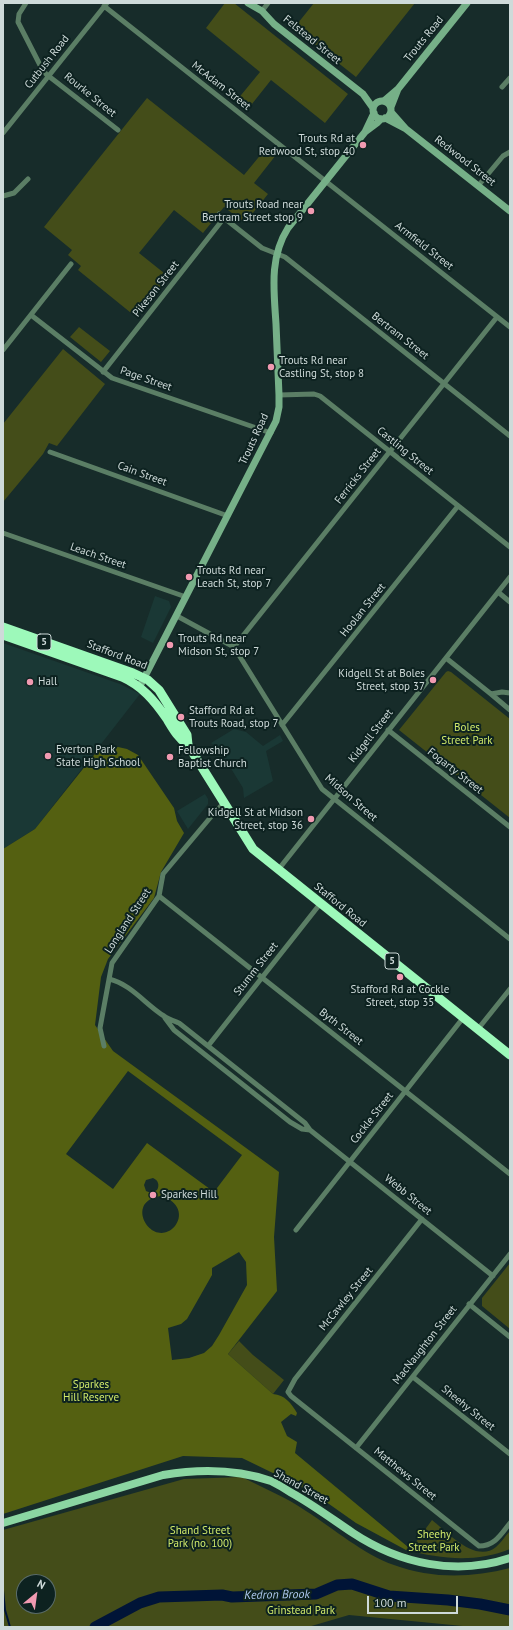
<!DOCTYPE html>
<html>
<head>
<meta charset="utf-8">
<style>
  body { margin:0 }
  #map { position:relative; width:513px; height:1630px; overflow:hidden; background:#172c2a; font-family:"PT Sans",sans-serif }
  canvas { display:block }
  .frame { position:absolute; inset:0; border:4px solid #cedad9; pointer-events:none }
  .north { position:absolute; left:16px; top:1574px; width:40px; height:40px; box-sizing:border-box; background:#0d2220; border:1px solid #5a6c6a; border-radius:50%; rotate:29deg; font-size:11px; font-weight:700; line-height:16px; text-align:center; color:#cedad9 }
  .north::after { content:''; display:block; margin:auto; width:14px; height:18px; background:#f19ab1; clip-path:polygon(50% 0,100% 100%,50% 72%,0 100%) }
  .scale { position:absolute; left:367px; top:1596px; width:91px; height:18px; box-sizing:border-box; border:2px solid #cedad9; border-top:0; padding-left:5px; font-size:12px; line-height:14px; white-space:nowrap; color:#cedad9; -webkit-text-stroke:3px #0d2220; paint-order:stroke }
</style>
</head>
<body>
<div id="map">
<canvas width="513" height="1630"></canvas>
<div class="frame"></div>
<div class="north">N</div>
<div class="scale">100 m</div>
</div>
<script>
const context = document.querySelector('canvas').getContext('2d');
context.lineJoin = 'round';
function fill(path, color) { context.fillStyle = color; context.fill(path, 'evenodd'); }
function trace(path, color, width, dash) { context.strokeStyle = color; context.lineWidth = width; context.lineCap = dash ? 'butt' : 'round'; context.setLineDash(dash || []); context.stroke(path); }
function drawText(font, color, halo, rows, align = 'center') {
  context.font = font + ' "PT Sans",sans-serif'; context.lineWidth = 4; context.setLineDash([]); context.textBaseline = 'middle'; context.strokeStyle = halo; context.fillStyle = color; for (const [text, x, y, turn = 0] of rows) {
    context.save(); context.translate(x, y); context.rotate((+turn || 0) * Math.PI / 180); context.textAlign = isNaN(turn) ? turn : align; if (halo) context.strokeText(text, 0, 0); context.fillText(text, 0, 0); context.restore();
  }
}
fill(new Path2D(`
  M155 596 169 601 171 607 153 643 141 637Z
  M3 643 120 684 140 694 35 829 3 849Z
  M234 729 246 732 263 746 280 735 283 741 266 751 273 781 244 798 243 788 219 749 211 743Z
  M205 794 208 799V804L188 829 177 811Z`), '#1a3835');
fill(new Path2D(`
  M225 3H234L348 94 325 123 271 80 248 109 237 100 260 72 206 28Z
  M314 3H415L356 77 294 28Z
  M147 98 244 175 267 147 276 155 254 183 268 194 245 223 224 207 203 233 174 210 139 253 169 277 136 317 78 270 81 266 68 255 72 250 44 227Z
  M79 327 110 351 101 362 70 337Z
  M63 349 105 384 57 446 49 443 43 454 3 502V424Z
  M448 671 451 672 510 719V818L399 730 446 672Z
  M510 1263V1329L482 1306V1298Z
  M239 1341 253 1355 284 1380 273 1394 228 1354Z
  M242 1477C263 1488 286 1497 306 1511 333 1528 364 1555 394 1565 432 1579 471 1578 510 1568V1627H473L349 1615 308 1627H3V1530L184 1479ZM24 1582H48V1606H24Z
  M432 1520C447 1532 476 1564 496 1547 501 1543 505 1536 510 1531V1549C476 1563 441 1559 406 1550L408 1547 413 1546Z`), '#444d19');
fill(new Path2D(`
  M102 745 106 748 118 747 127 749 138 755 174 808 177 821 184 833 161 872 154 898 108 959 101 977 95 1025 113 1051 279 1172 274 1237 277 1291 228 1354 273 1394C285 1395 291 1403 297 1413L296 1416 291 1414 281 1422 287 1436 297 1442 295 1453 408 1547 406 1550 356 1523 312 1492 242 1458 183 1456 3 1514V849L35 829ZM128 1071 242 1155 214 1192 147 1143 113 1189 66 1154ZM153 1178C158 1180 160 1185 157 1190L151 1193 146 1191 144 1185 146 1180ZM161 1196C175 1199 185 1213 175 1226 153 1251 122 1201 161 1196ZM239 1252 246 1262 247 1285 219 1335 212 1346 204 1353 189 1358 172 1360 168 1328 181 1324 187 1319 212 1275V1268Z`), '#546011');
trace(new Path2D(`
  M3 1590 5 1610 10 1627`), '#001437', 2);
trace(new Path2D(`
  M95 1627 140 1603 159 1597 222 1595 232 1597 316 1594 337 1585 352 1584 389 1596 448 1600 480 1604 510 1610`), '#001437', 11);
trace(new Path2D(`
  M26 3 19 14 18 22 41 67 46 74 118 130
  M104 6 510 327
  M262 11 268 3
  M502 87 510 78
  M3 133 107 3
  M478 186 503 156 510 152
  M3 196 14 193 28 179
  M219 214 262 248 285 257 510 436
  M31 315 112 378 271 433
  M3 350 71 264
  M103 372 224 218
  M279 395 314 394 320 396 510 547
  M50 452 228 516
  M3 533 186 597
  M498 592 510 602
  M177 616 234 647 322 789 510 939
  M234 647 497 317
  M446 658 491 694 502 692 510 693
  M491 694 510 710
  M282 725 458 506
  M388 730 510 827
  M278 870 510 577
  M159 896 510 1174
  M109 979C131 984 146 1005 164 1016 168 1019 174 1021 179 1023L305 1123 310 1130 493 1276
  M165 1018 174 1030 290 1122 302 1129 310 1130
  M478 1029 510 989
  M104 1046 100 1028 112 963 159 896 163 874 215 812 224 803
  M208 1046 320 904
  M422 1219 295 1379 288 1392 291 1396 479 1546C495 1546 501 1534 510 1523
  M296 1230 463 1018
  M469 1304 510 1337
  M413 1377 510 1454
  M356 1448 510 1254`), '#5b7e65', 5);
trace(new Path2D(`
  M248 3 262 11 274 24 363 94 373 108
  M384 101 398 89 467 3
  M373 110a9 9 0 1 1 18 0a9 9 0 1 1-18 0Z
  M391 107 398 89
  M391 112 406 129 510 211
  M385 118 406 129
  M365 132 374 113
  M140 686 276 421 279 407V395C278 372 277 348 276 324 274 291 269 258 288 228L365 132 377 123 381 119`), '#76b088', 7);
trace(new Path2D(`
  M3 1523 163 1475C199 1469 236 1469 271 1481 277 1484 284 1488 290 1492 312 1504 332 1519 353 1533 400 1564 456 1576 510 1558`), '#8bd6a2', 8);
trace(new Path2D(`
  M3 627 133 673 148 680 159 690 187 735 188 745
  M3 635 122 677C142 686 154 700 167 719 173 729 178 738 188 745L253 849 510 1055`), '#9df9ba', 9);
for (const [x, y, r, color] of [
  [363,145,4,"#f19ab1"],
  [311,211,4,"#f19ab1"],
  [271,367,4,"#f19ab1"],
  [189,577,4,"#f19ab1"],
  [170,645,4,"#f19ab1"],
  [433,680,4,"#f19ab1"],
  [30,682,4,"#f19ab1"],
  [181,717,4,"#f19ab1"],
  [48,756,4,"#f19ab1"],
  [170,757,4,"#f19ab1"],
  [311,819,4,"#f19ab1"],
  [400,977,4,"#f19ab1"],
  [153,1195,4,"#f19ab1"]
]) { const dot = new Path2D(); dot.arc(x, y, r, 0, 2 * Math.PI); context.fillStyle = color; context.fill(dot); trace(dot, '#0d2220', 1.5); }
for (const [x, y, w] of [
  [44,642,14],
  [392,961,14]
]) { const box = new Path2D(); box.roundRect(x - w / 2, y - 8, w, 16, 3); context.fillStyle = '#0d2220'; context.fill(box); trace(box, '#cedad9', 1); }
drawText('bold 10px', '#cedad9', null, [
  ["5",44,642],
  ["5",392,961]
]);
drawText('11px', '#cedad9', '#0d2220', [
  ["Trouts Road",424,39,-51],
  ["Felstead Street",312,40,39],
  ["Cutbush Road",47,62,-52],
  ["McAdam Street",221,86,38],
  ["Rourke Street",90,95,39],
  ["Redwood Street",465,161,38],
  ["Armfield Street",424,246,38],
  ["Pikeson Street",156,289,-52],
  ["Bertram Street",400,336,38],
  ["Page Street",146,379,19],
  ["Trouts Road",254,439,-65],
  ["Castling Street",405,451,39],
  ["Cain Street",142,474,20],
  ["Ferricks Street",358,476,-52],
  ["Leach Street",98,556,19],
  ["Hoolan Street",363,610,-51],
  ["Stafford Road",117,655,21],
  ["Kidgell Street",371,736,-52],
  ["Fogarty Street",455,771,38],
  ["Midson Street",351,798,41],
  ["Stafford Road",340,905,39],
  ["Longland Street",128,921,-57],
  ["Stumm Street",256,969,-52],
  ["Byth Street",341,1027,38],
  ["Cockle Street",372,1118,-52],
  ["Webb Street",408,1195,39],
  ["McCawley Street",346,1299,-51],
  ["MacNaughton Street",425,1345,-52],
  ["Sheehy Street",468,1408,39],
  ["Matthews Street",405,1474,39],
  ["Shand Street",301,1487,29]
]);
drawText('11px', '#cedad9', '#0d2220', [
  ["Trouts Rd at",355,139,"right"],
  ["Redwood St, stop 40",355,152,"right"],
  ["Trouts Road near",303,205,"right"],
  ["Bertram Street stop 9",303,218,"right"],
  ["Trouts Rd near",279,361],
  ["Castling St, stop 8",279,374],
  ["Trouts Rd near",197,571],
  ["Leach St, stop 7",197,584],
  ["Trouts Rd near",178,639],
  ["Midson St, stop 7",178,652],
  ["Kidgell St at Boles",425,674,"right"],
  ["Street, stop 37",425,687,"right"],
  ["Hall",38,682],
  ["Stafford Rd at",189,711],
  ["Trouts Road, stop 7",189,724],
  ["Everton Park",56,750],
  ["State High School",56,763],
  ["Fellowship",178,751],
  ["Baptist Church",178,764],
  ["Kidgell St at Midson",303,813,"right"],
  ["Street, stop 36",303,826,"right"],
  ["Stafford Rd at Cockle",400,990,"center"],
  ["Street, stop 35",400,1003,"center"],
  ["Sparkes Hill",161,1195]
], 'left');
drawText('11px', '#d1e96a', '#0d2220', [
  ["Boles",467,728],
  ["Street Park",467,741],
  ["Sparkes",91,1385],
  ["Hill Reserve",91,1398],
  ["Shand Street",200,1531],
  ["Park (no. 100)",200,1544],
  ["Sheehy",434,1535],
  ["Street Park",434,1548],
  ["Grinstead Park",301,1611]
]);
drawText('italic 12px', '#adc7ee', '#0d2220', [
  ["Kedron Brook",277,1595,-1]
]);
</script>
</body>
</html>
